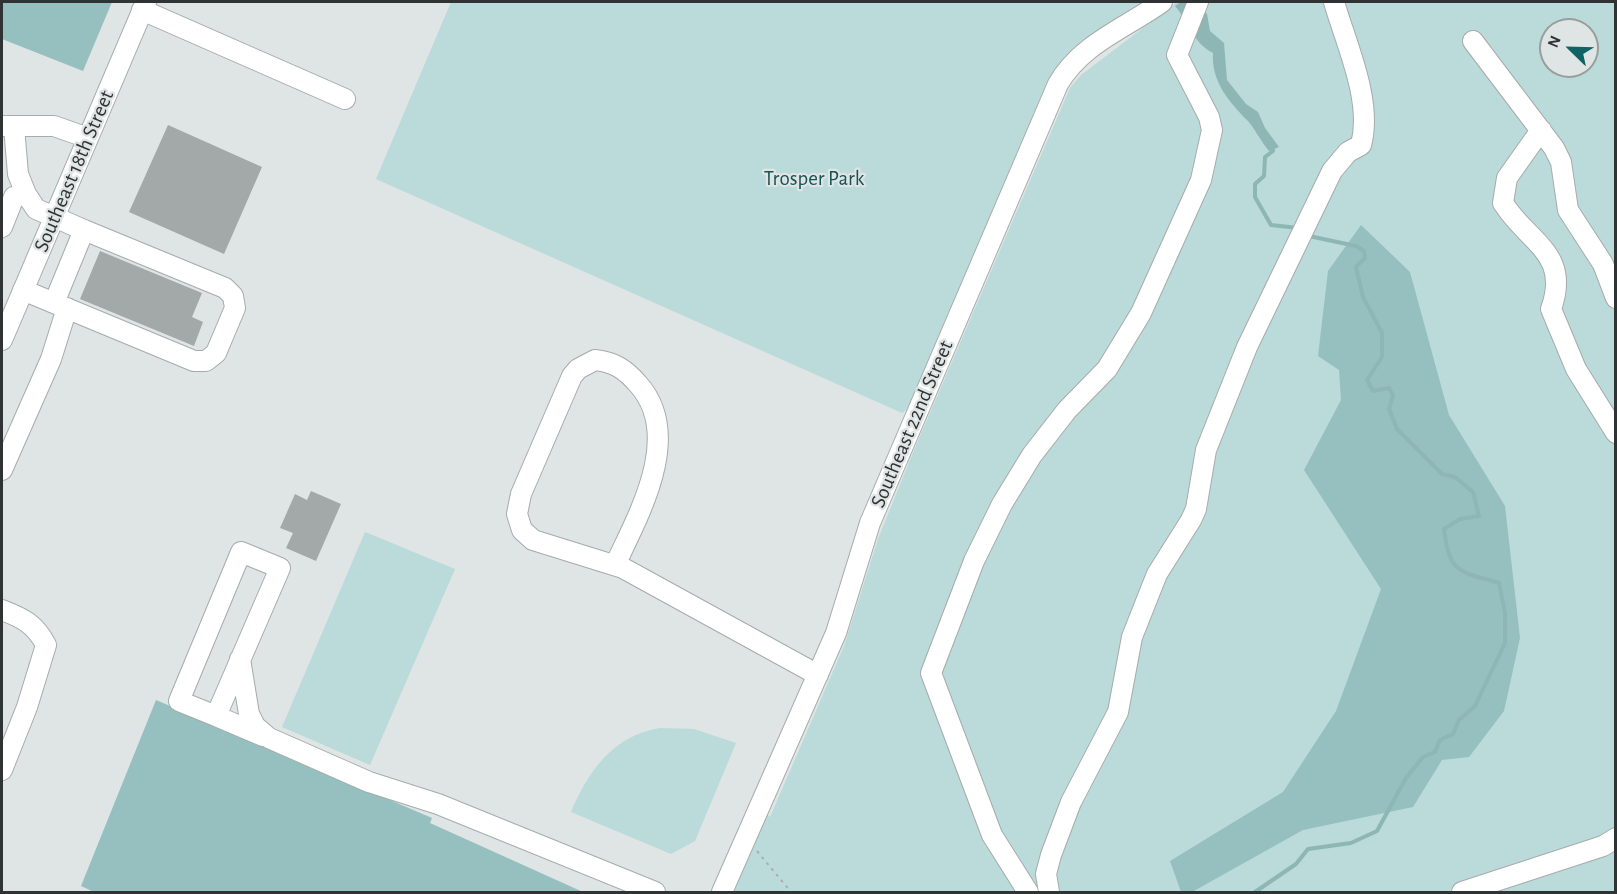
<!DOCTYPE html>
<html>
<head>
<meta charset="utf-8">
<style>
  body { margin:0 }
  #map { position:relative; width:1617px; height:894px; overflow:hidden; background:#dfe4e4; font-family:"Alegreya Sans",sans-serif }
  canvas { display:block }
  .frame { position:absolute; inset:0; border:3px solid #303333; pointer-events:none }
  .north { position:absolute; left:1539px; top:18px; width:60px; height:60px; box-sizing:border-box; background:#dfe4e4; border:2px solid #999d9d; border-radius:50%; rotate:293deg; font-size:16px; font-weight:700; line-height:24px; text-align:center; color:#303333 }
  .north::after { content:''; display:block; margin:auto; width:21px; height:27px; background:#116262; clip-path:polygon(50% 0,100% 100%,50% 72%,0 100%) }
</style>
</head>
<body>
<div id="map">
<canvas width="1617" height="894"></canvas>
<div class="frame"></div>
<div class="north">N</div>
</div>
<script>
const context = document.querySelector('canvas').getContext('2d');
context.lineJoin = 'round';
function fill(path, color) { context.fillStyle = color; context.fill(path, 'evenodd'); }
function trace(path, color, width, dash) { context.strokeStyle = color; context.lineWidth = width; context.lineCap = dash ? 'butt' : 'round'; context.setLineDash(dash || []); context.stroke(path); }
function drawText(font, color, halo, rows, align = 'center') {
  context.font = font + ' "Alegreya Sans",sans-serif'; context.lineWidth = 4.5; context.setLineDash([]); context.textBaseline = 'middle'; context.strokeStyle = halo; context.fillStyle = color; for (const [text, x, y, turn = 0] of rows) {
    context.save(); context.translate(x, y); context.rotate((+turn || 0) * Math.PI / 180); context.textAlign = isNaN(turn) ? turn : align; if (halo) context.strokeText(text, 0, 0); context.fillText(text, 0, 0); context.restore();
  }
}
fill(new Path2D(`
  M451 2H1146L1077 48 911 407 902 413 376 179Z
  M1177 2H1615V892H730L764 812 770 817 844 646 878 539 914 450 1070 88 1081 75ZM1551 30H1587V66H1551Z
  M365 532 455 569 370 765 282 727Z
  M660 728 694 729 736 743 695 841 671 854 571 812C589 770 613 736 660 728Z`), '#bbdada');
fill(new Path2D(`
  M2 2H112L83 71 2 39Z
  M1361 225 1410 272 1449 415 1505 506 1520 638 1504 711 1469 757 1442 760 1413 807 1303 830 1192 892H1181L1170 861 1283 792 1336 711 1381 589 1304 470 1341 400 1339 370 1318 356 1328 271Z
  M156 700 432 818 430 823 583 892H94L81 886Z`), '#96bfbf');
fill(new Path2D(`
  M1181 2H1196L1207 14 1210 31 1224 43 1227 80 1246 104 1258 112 1265 128 1279 147 1269 151C1262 143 1253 126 1248 121 1229 102 1211 81 1213 53 1193 43 1189 22 1175 6Z`), '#8db6b5');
trace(new Path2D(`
  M1272 146 1273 151 1265 157 1264 176 1255 184V197L1271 225 1298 228
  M1255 892 1296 864 1308 849 1351 843 1377 831 1406 778 1423 757 1435 752 1440 740 1453 734 1459 720 1475 706 1505 643V613L1499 583C1459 571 1449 574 1444 529L1460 519 1479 516 1473 492 1455 477 1442 474 1397 429 1389 409 1393 395 1389 388 1373 391 1367 380 1382 357V333L1363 297 1356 267 1365 258 1364 251 1356 246 1309 236`), '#8db6b5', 4);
fill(new Path2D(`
  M168 125 262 167 224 254 129 212Z
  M100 251 202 293 192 317 203 322 194 346 80 299Z
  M311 491 341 504 316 561 286 548 293 533 280 528 295 494 307 500Z`), '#a3a8a8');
const minor = new Path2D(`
  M142 10 345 99
  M1473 41 1554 148 1561 162 1568 210 1603 264 1616 298
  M2 126H54L88 138
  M14 127 18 174 26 194
  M1541 130 1507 178 1503 203C1528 243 1571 253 1551 309L1576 369 1616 433
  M2 227 14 197 26 194 36 209 84 230 54 303 23 290
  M54 303 194 361H206L216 353 235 308 233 296 225 288 84 230
  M2 340 146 2
  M2 470 51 359 67 308
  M241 552 280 568 216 716 179 701Z
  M615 565C639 514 684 435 638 384 625 369 614 362 595 360L578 369 572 376 521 494 517 514 522 530 533 540 623 568 818 675
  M2 610C23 618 35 624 46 645L27 707 2 770
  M240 659 249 714 255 726 269 738 369 782 438 804 655 892
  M216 716 263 736
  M722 892 836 633 870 523 1058 84C1082 43 1126 28 1162 2
  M1028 892 992 835 931 673 974 561 1002 504 1032 455 1067 410 1107 369 1141 313 1201 180 1212 130 1209 117 1177 55 1198 2
  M1049 892 1046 874 1051 855 1071 802 1118 712 1132 637 1157 574 1191 520 1196 509 1206 450 1247 347 1332 171 1348 152 1361 145C1373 101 1346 44 1334 2
  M1462 892 1603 846 1616 838`);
trace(minor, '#a6abab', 22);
trace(new Path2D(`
  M757 851 791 892`), '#aaafaf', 2, [3, 4.5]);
trace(minor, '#fff', 20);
drawText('21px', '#303333', '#dfe4e4', [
  ["Southeast 18th Street",74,171,-67],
  ["Southeast 22nd Street",912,424,-67]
]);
drawText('21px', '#175353', '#dfe4e4', [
  ["Trosper Park",814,179]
]);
</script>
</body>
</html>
